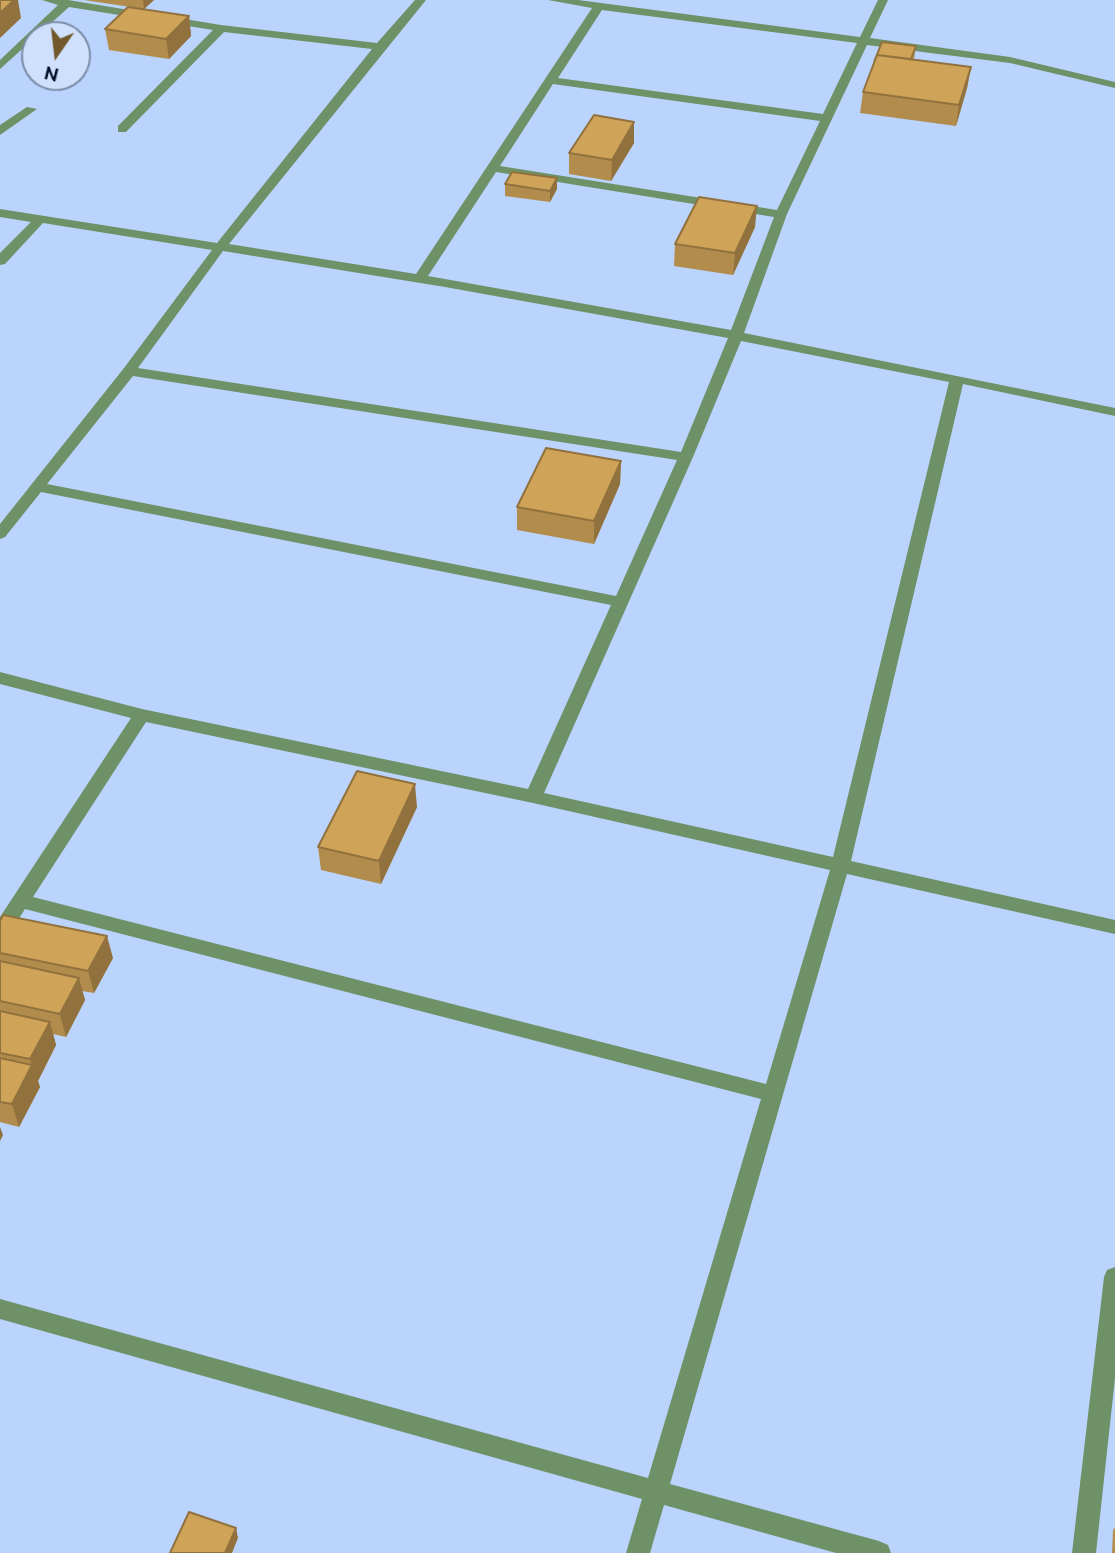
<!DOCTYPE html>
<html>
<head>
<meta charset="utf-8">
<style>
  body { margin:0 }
  #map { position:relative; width:1115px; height:1553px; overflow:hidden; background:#bad4fd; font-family:Ubuntu,sans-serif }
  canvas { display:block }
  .north { position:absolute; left:21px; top:21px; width:70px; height:70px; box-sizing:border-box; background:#cfe0fc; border:2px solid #7d8ca6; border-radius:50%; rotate:194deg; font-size:19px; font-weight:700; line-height:28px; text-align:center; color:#020e25 }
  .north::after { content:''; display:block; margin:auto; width:24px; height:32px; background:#72582a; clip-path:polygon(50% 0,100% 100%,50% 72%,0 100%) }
</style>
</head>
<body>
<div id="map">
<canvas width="1115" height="1553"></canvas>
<div class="north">N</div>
</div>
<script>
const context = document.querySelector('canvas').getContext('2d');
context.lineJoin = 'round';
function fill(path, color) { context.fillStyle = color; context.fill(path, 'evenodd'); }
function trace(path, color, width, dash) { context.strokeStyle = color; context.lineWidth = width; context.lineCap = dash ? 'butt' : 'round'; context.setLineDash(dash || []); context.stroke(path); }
fill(new Path2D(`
  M42 0H68L221 25 377 43 415 0H426L229 244 416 274 592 8 548 0H578L860 37 878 0H888L870 38 1010 57 1115 82V88L1010 63 867 45 787 214 744 333 1115 408V416L963 384 851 861 1115 920V934L847 874 670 1484 879 1541 888 1545 891 1553H836L664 1505 650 1553H626L642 1499 0 1319V1299L648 1478 761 1099 25 909 7 937 0 939V917L131 718 0 684V672L142 709 528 789 611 605 41 492 5 537 0 539V524L124 368 212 250 43 223 5 264 0 265V253L31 222 0 217V209L217 243 372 49 224 32 126 132H118V126L213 30 69 7 0 69V60L58 5ZM602 10 857 43 823 114 558 78ZM553 84 820 121 777 210 500 166ZM496 172 774 217 731 330 428 276ZM223 251 445 287 728 338 681 452 138 368ZM741 341 949 382 833 857 544 793 693 457ZM133 376 677 460 616 596 47 484ZM146 722 533 803 830 870 766 1084 33 897Z
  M27 107 37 109 0 135V125Z
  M1115 1267V1378L1096 1553H1072L1104 1277 1107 1270Z`), '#6f9167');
fill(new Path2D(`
  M84 0H154L144 9Z
  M189 16 191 36 169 59 109 50 105 29Z
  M916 46 914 59 971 67 967 88 956 126 860 113 863 92Z
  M634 143 611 181 569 174V153Z
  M505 184 557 189 550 202 505 196Z
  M755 227 733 275 674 266 675 244Z
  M621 461 620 484 594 544 517 530V507Z
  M417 807 381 884 321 870 318 847Z
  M0 953 113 958 94 993 82 991 85 1000 66 1037 53 1034 56 1045 38 1081 40 1087 19 1127 0 1122Z
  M1115 1527V1553H1112L1113 1531Z`), '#b28c4c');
fill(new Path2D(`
  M14 0H18L21 18 0 38V13Z
  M143 0H154L144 9Z
  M189 16 191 36 169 59 166 39Z
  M971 67 967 88 956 126 959 105Z
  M634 122V143L611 181 612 160Z
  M557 178V189L550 202V191Z
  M757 206 755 227 733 275 735 253Z
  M621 461 620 484 594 544V521Z
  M415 784 417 807 381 884 379 861Z
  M107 936 113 958 94 993 88 971Z
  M79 978 85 1000 66 1037 60 1014Z
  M50 1022 56 1045 38 1081 40 1087 19 1127 12 1104 32 1066 30 1059Z
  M0 1127 3 1135 0 1141Z
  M236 1528 238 1538 232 1553H225Z`), '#91723e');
const building = new Path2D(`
  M0 0H14L0 13Z
  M128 7 189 16 166 39 105 29Z
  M882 42 916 46 911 59 877 55 874 62Z
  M877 55 971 67 959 105 863 92Z
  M594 115 634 122 612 160 569 153Z
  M512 172 557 178 550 191 505 184Z
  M699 197 757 206 735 253 675 244Z
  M546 448 621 461 594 521 517 507Z
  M357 771 415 784 379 861 318 847Z
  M3 915 107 936 88 971 0 953V921Z
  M0 961 79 978 60 1014 0 1001Z
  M0 1011 50 1022 30 1059 0 1053Z
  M0 1058 32 1065 12 1104 0 1102Z
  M189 1512 236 1528 225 1553H170Z`);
fill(building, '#cfa358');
trace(building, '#91723e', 2);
</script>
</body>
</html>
